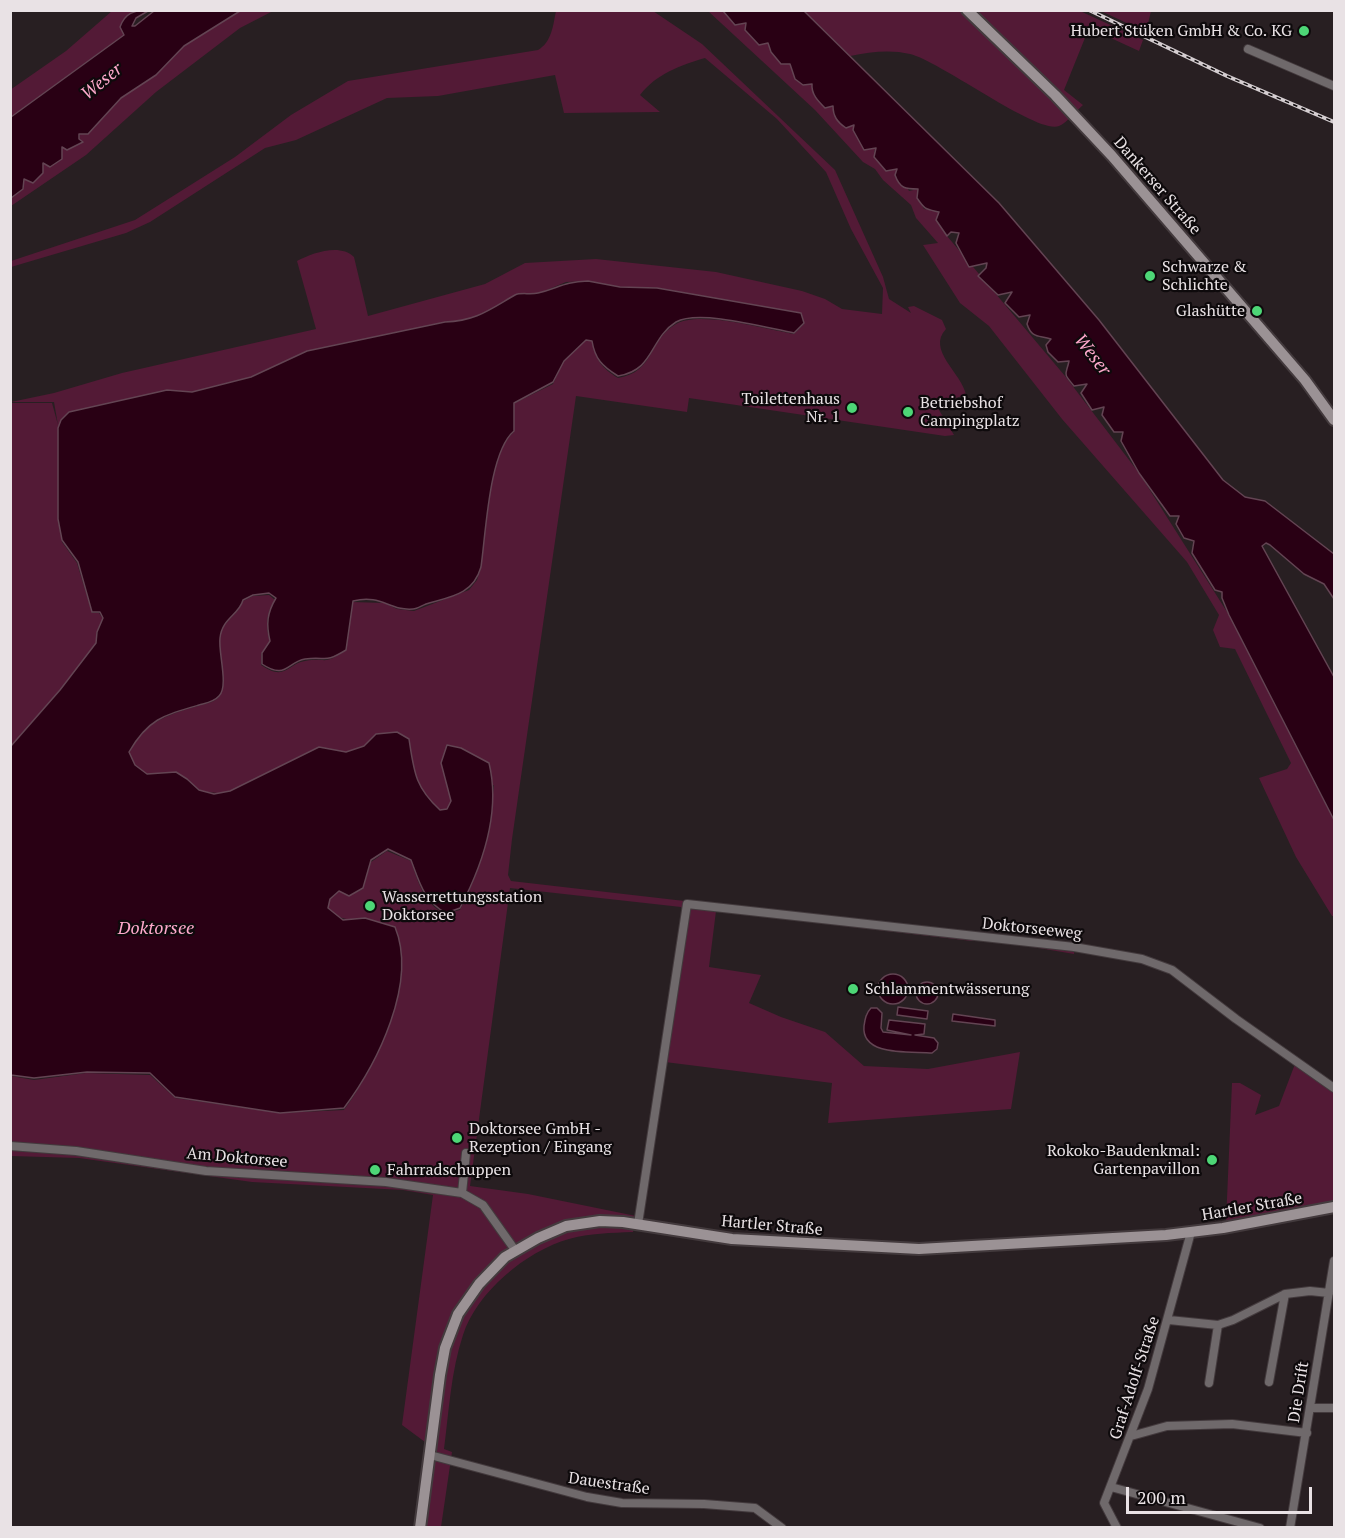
<!DOCTYPE html>
<html>
<head>
<meta charset="utf-8">
<style>
  body { margin:0 }
  #map { position:relative; width:1345px; height:1538px; overflow:hidden; background:#281f22; font-family:"PT Serif",serif }
  canvas { display:block }
  .frame { position:absolute; inset:0; border:12px solid #e9e2e5; pointer-events:none }
  .scale { position:absolute; left:1126px; top:1487px; width:186px; height:27px; box-sizing:border-box; border:3px solid #e9e2e5; border-top:0; padding-left:8px; font-size:18px; line-height:21px; white-space:nowrap; color:#e9e2e5; -webkit-text-stroke:4px #0e0a0c; paint-order:stroke }
</style>
</head>
<body>
<div id="map">
<canvas width="1345" height="1538"></canvas>
<div class="frame"></div>
<div class="scale">200 m</div>
</div>
<script>
const context = document.querySelector('canvas').getContext('2d');
context.lineJoin = 'round';
function fill(path, color) { context.fillStyle = color; context.fill(path, 'evenodd'); }
function trace(path, color, width, dash) { context.strokeStyle = color; context.lineWidth = width; context.lineCap = dash ? 'butt' : 'round'; context.setLineDash(dash || []); context.stroke(path); }
function drawText(font, color, halo, rows, align = 'center') {
  context.font = font + ' "PT Serif",serif'; context.lineWidth = 4.5; context.setLineDash([]); context.textBaseline = 'middle'; context.strokeStyle = halo; context.fillStyle = color; for (const [text, x, y, turn = 0] of rows) {
    context.save(); context.translate(x, y); context.rotate((+turn || 0) * Math.PI / 180); context.textAlign = isNaN(turn) ? turn : align; if (halo) context.strokeText(text, 0, 0); context.fillText(text, 0, 0); context.restore();
  }
}
fill(new Path2D(`
  M112 11H139L132 12 122 30 124 35 11 117 10 90 66 51Z
  M240 11H273L240 28 156 92 86 155 11 206V198L23 189 24 178 43 173 41 164 62 155V147L83 142 79 139 81 132 88 134 121 98 156 75 184 46Z
  M556 11H653L702 44 835 170 883 277 889 299 911 313 908 307 914 306 942 320 946 329C926 350 962 373 966 395L952 399 942 409 936 405 954 435 945 436 689 398 687 412 576 396 512 839 508 875 511 881 1075 946 1074 954 980 938 972 941 716 911 709 967 761 975 749 1003 781 1017 825 1032 864 1066 928 1069 1020 1052 1011 1109 828 1123 832 1083 665 1062 689 917 681 907 510 888 470 1186 528 1194 636 1216 633 1232C611 1233 590 1233 569 1239 526 1251 477 1292 463 1335 451 1371 449 1411 444 1449L452 1452 441 1527H414L425 1442 402 1425 433 1195 403 1190 252 1182 79 1158 11 1156V1076L34 1080 86 1073 150 1075 175 1098 280 1113 344 1110C369 1076 385 1040 397 1000L359 920C344 920 338 918 328 908L330 899 339 891 349 896 363 889 371 862 387 851 411 861C418 882 424 904 445 914L460 910C483 865 489 834 494 785L453 802 449 811 439 813 363 748 230 793C211 795 163 785 146 775 137 770 133 763 129 753 147 721 164 716 198 706 205 704 213 703 219 697 228 687 217 654 219 639 223 619 238 616 243 601L253 596 269 595 275 600C266 614 265 625 270 642L261 654V665C285 682 287 664 305 661 328 657 322 666 345 651L352 602 384 603 397 609 414 611 469 590 477 580 481 568C486 533 488 454 514 432L513 404 553 384 563 362 586 340 593 341C595 360 602 368 618 378 655 372 648 340 676 324 699 310 766 329 794 334L804 324 801 313 657 288 620 287 588 281 566 282 537 294H517L496 308 465 321 445 322 307 351 251 377 192 392 167 390 61 420 58 428V520L62 542 77 563 92 613H99L103 619 96 634V644L60 691 11 747V403H52L58 425 54 402H11L54 393 122 373 316 329 297 261C312 253 340 243 354 257L368 316 485 284 525 263 596 259 716 272 802 291 825 299 842 309 882 314 883 288 851 229 826 172 777 119 705 58C681 65 656 74 640 95L660 112 564 113 555 75 438 96 387 98 296 140 265 148 150 222 126 233 11 267V261L135 220 235 157 291 115 348 81 538 50C552 42 553 25 556 11Z
  M708 11H723L738 25 746 23 745 30 759 45 768 43 771 52 781 63 790 64 795 79 812 84C811 94 818 101 825 108L833 105 834 115 854 125 868 149 876 147 874 152 897 169 909 191 918 189 917 198 924 209 939 211 947 236 1065 376 1139 473 1229 615 1334 820V916H1332L1296 857 1259 778 1287 769 1291 763 1235 649 1220 647 1213 630 1219 615 1187 562 1062 419 989 326 960 303 923 245 938 243 916 218 911 205 883 180 875 169 863 162 815 110Z
  M804 11H1080L1143 40 1139 51 1089 28 1064 90 1083 105C1076 111 1067 123 1059 126 1038 135 940 61 910 54 890 49 870 52 850 56Z
  M1101 11H1151L1146 32Z
  M1295 1064 1334 1093V1202L1226 1222 1232 1083H1240L1261 1095 1255 1115 1279 1106Z`), '#531a36');
const water = new Path2D(`
  M148 11 136 18 132 26H135L154 11H240L184 46 156 75 121 98 88 134H79V139L83 142 67 150 62 147V159L50 167 43 163V173L33 183 24 179 23 189 11 198V117L124 35 120 27C125 13 134 10 148 11Z
  M723 11H804L999 203 1099 320 1223 480 1245 497 1265 501 1334 554V599L1324 584 1304 574 1270 545 1266 543 1262 546 1334 677V820L1229 615 1222 598V592L1215 590 1192 553 1194 541 1184 538 1176 524 1179 516H1170L1139 473 1121 441 1123 432H1114L1102 415 1104 407 1092 410 1081 393 1087 384 1074 386C1062 372 1066 376 1069 361L1058 362 1048 352 1046 345 1051 339C1039 335 1032 339 1027 324L1030 315 1019 317 1005 303 1012 292 998 295 978 276 986 268 987 263 969 267 956 243 959 233 951 232 947 236 936 220 939 212C926 209 925 210 917 198L918 189C906 189 900 189 895 175L897 169 886 171 874 157 876 148 864 150 853 130 854 125 846 128C837 122 833 116 833 106L825 108C818 101 811 94 812 84L803 85 795 79 790 64H781L771 52 768 43 759 45 745 30 746 23 735 25Z
  M588 281 620 287 657 288 801 313 804 323 794 333C767 328 699 309 676 322 649 339 655 370 618 376 602 366 595 359 592 341L586 340 564 361 553 382 514 403V431C489 452 486 532 481 567 473 595 450 597 426 604 421 606 417 609 413 609 389 611 382 594 353 601L346 650C323 664 328 656 305 659 287 662 286 680 262 664V653L270 641C266 624 267 613 276 598L269 593 253 595 243 600C239 615 222 618 220 638 218 652 229 686 219 696 214 702 206 703 199 705 164 715 148 719 129 752L135 765 147 774 176 772 187 779 199 790 214 794 230 791 319 747 346 752 364 746 376 734 397 732 409 739C414 772 415 787 440 810L447 809 451 801 441 763 447 745 461 748 489 763C501 812 483 864 460 908L446 913C424 902 419 881 411 860L388 849 371 860 363 888 349 896 339 891 330 899 328 908 343 920 365 918 395 927C418 983 377 1064 344 1108L280 1113 175 1097 150 1073 87 1072 34 1078 11 1075V746L60 690 96 643 97 632 103 618 100 612H92L78 562 62 540 58 519V428L61 420 69 412 167 390 192 392 251 377 307 351 445 322C476 321 489 310 515 295 521 292 530 295 538 293 559 288 563 282 588 281Z
  M878 989a15 15 0 1 1 30 0a15 15 0 1 1-30 0Z
  M916 993a11 11 0 1 1 22 0a11 11 0 1 1-22 0Z
  M898 1007 928 1011 927 1019 897 1015Z
  M871 1008H877L882 1013 881 1028 883 1032 911 1035 887 1030 889 1020 925 1024 924 1034 915 1035 934 1038 938 1043 937 1049 932 1053C911 1051 861 1057 864 1026 865 1019 866 1013 871 1008Z
  M953 1014 995 1020V1026L952 1021Z`);
fill(water, '#290014');
trace(water, '#634453', 1.5);
const minor = new Path2D(`
  M1248 49 1334 86
  M10 1146 76 1151 206 1171 386 1182 462 1193 483 1205 515 1250
  M462 1193 466 1153
  M638 1224 687 904 1074 947 1142 959 1172 970 1236 1019 1334 1088
  M1169 1320 1218 1325 1233 1320 1285 1294 1310 1291 1329 1293
  M1269 1382 1285 1294
  M1209 1383 1218 1325
  M1311 1408H1334
  M1131 1436 1167 1426 1232 1424 1307 1433
  M430 1455 587 1497 622 1503 704 1504 755 1508 782 1528
  M1111 1487 1260 1528
  M1117 1528 1104 1503 1148 1389 1191 1232
  M1290 1528 1334 1261`);
const secondary = new Path2D(`
  M967 10 1055 95 1112 156 1305 380 1334 420
  M420 1528 440 1375 445 1348 458 1314 479 1284 505 1257 538 1238 566 1226 600 1221 623 1222 732 1239 919 1249 1166 1235 1223 1228 1334 1207`);
trace(minor, '#433a3d', 10);
trace(secondary, '#433a3d', 14);
trace(minor, '#6f696b', 8);
trace(secondary, '#9b9295', 10);
const rail = new Path2D(`
  M1089 10 1227 76 1334 122`);
trace(rail, '#d4cdd0', 4);
trace(rail, '#0e0a0c', 1.5, [4.5]);
for (const [x, y, r, color] of [
  [1304,31,6,"#4dd676"],
  [1150,276,6,"#4dd676"],
  [1257,311,6,"#4dd676"],
  [852,408,6,"#4dd676"],
  [908,412,6,"#4dd676"],
  [370,906,6,"#4dd676"],
  [853,989,6,"#4dd676"],
  [457,1138,6,"#4dd676"],
  [1212,1160,6,"#4dd676"],
  [375,1170,6,"#4dd676"]
]) { const dot = new Path2D(); dot.arc(x, y, r, 0, 2 * Math.PI); context.fillStyle = color; context.fill(dot); trace(dot, '#0e0a0c', 2); }
drawText('16px', '#e9e2e5', '#0e0a0c', [
  ["Hubert Stüken GmbH & Co. KG",1292,31,"right"],
  ["Schwarze &",1162,267],
  ["Schlichte",1162,285],
  ["Glashütte",1245,311,"right"],
  ["Toilettenhaus",840,399,"right"],
  ["Nr. 1",840,417,"right"],
  ["Betriebshof",920,403],
  ["Campingplatz",920,421],
  ["Wasserrettungsstation",382,897],
  ["Doktorsee",382,915],
  ["Schlammentwässerung",865,989],
  ["Doktorsee GmbH -",469,1129],
  ["Rezeption / Eingang",469,1147],
  ["Rokoko-Baudenkmal:",1200,1151,"right"],
  ["Gartenpavillon",1200,1169,"right"],
  ["Fahrradschuppen",387,1170]
], 'left');
drawText('16px', '#e9e2e5', '#0e0a0c', [
  ["Dankerser Straße",1157,186,49],
  ["Doktorseeweg",1032,929,6],
  ["Am Doktorsee",237,1158,5],
  ["Hartler Straße",1252,1207,-10],
  ["Hartler Straße",772,1226,5],
  ["Graf-Adolf-Straße",1135,1378,-72],
  ["Die Drift",1299,1392,-81],
  ["Dauestraße",609,1484,8]
]);
drawText('italic 18px', '#fea9cc', '#0e0a0c', [
  ["Weser",102,82,-39],
  ["Weser",1092,355,52],
  ["Doktorsee",156,929]
]);
</script>
</body>
</html>
